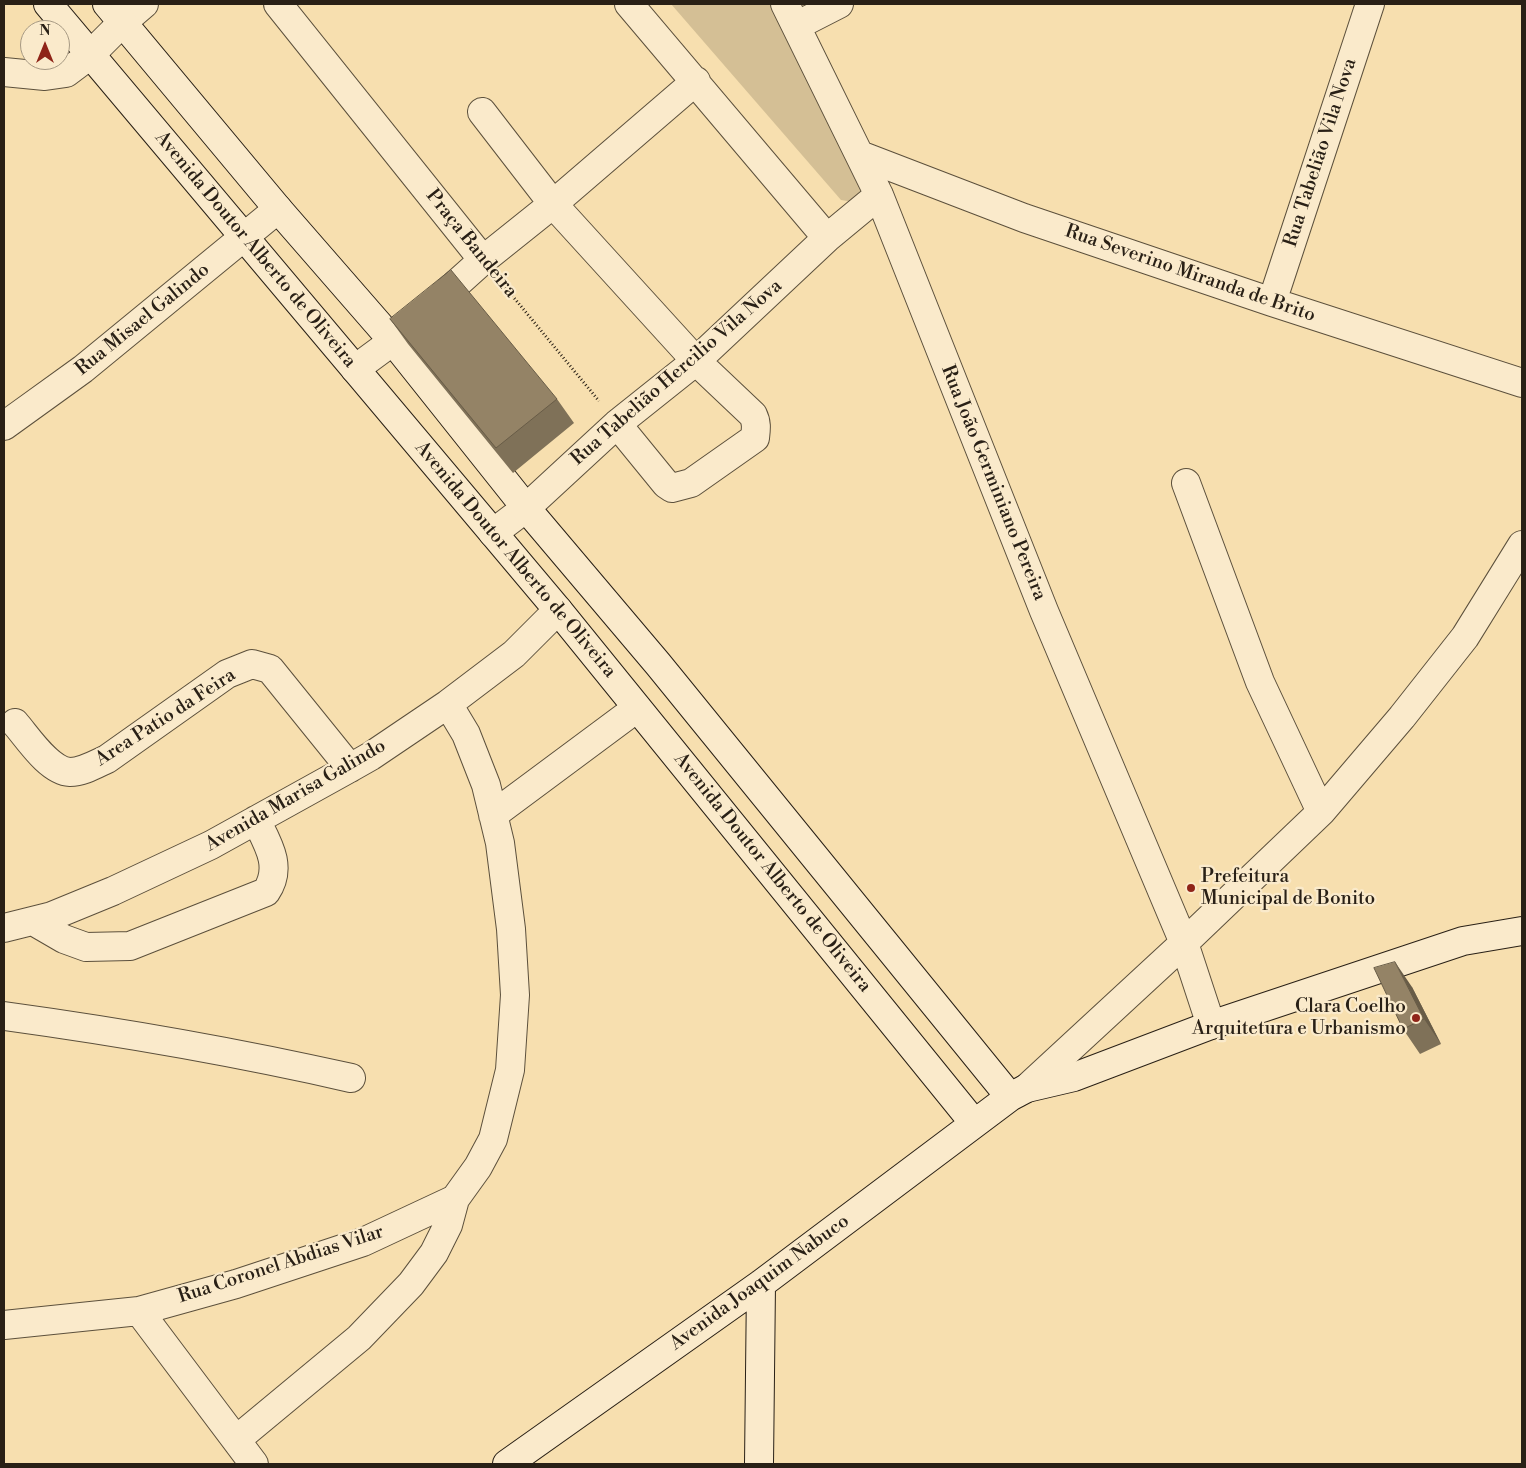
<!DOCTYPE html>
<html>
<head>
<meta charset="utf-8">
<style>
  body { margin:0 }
  #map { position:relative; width:1526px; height:1468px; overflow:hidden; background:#f7dfaf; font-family:"Libre Bodoni",serif }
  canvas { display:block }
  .frame { position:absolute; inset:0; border:5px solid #292016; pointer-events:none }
  .north { position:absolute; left:20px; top:20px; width:50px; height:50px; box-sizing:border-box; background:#faeacb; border:1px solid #a69983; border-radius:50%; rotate:0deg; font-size:14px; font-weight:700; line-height:20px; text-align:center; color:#292016 }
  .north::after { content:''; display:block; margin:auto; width:18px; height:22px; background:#8f2418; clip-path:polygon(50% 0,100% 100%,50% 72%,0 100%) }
</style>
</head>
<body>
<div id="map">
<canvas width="1526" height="1468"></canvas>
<div class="frame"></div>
<div class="north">N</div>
</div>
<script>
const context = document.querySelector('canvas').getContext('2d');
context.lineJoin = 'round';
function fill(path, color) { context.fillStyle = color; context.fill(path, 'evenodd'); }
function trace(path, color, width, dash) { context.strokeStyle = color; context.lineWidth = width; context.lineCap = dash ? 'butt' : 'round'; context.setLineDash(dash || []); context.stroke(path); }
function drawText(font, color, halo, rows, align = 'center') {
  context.font = font + ' "Libre Bodoni",serif'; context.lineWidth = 4.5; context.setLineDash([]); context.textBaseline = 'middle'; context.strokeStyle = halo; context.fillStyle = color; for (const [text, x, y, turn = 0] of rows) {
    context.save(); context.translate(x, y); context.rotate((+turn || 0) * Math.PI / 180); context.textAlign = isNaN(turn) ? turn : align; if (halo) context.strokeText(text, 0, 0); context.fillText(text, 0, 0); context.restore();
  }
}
fill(new Path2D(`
  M671 4H771L864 186 859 203 841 200Z`), '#d4bf95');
const street = new Path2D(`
  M278 4 483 260
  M629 4 827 238
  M785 4 879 195 1044 611 1184 943 1211 1025
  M796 26 839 4
  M4 72 45 76 66 73 90 55 122 23 144 4
  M482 112 553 204 696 361 753 415C757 423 756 429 755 438L691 483 672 488 666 484 617 424
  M860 155 1024 218 1272 302 1522 383
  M1272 302 1370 4
  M355 369 393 341 483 260 553 204 696 81
  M4 426 83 369 278 209
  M1186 483 1260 682 1321 812
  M493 533 526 508 617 424 696 361 827 238 879 195
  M15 723C28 738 49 771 70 772 83 772 96 764 107 759L227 674 252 664 270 669 350 768
  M493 815 637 708
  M33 921 64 939 86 947 130 946 266 892C283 867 268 844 256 820
  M4 928 52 916 113 891 211 845 350 768 371 756 448 704 514 654 558 610
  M4 1016C121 1032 236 1052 351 1078
  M1027 1088 1184 943 1321 812 1402 717 1465 637 1522 545
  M139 1311 254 1464
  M4 1325 139 1311 236 1284 363 1242 455 1199 478 1167 493 1139 510 1070 515 995 511 929 500 843 486 785 466 734 448 704
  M236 1440 359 1338 411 1284 434 1253 448 1225 455 1199`);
const secondary = new Path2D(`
  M48 4 558 610 974 1123
  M107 4 278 209 393 341 526 508 658 664 1010 1097
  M507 1464 761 1284 1010 1097 1027 1088 1074 1077 1211 1025 1463 941 1522 931
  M759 1464 761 1284`);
trace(street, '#5c503c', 30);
trace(secondary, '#292016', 30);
trace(new Path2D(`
  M501 282 599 401`), '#292016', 3, [1, 2.5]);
trace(street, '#faeacb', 28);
trace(secondary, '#faeacb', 28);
fill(new Path2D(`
  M390 319 557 399 574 423 513 473 408 344Z
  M1412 987 1441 1044 1420 1054 1403 1029Z`), '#7f7158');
fill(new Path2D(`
  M1395 962 1412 987 1441 1044 1424 1019Z`), '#685c47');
const building = new Path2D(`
  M451 270 557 399 496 448 390 319Z
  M1395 962 1424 1019 1403 1029 1374 968Z`);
fill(building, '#948366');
trace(building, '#685c47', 1);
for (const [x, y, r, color] of [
  [1191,888,5,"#8f2418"],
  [1416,1018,5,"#8f2418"]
]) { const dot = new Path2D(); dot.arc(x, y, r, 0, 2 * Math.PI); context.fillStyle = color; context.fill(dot); trace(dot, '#faeacb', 2); }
drawText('19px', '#292016', '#faeacb', [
  ["Rua Tabelião Vila Nova",1321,153,-72],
  ["Praça Bandeira",471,244,51],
  ["Avenida Doutor Alberto de Oliveira",255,250,50],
  ["Rua Severino Miranda de Brito",1190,274,19],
  ["Rua Misael Galindo",143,320,-39],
  ["Rua Tabelião Hercilio Vila Nova",677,373,-41],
  ["Rua João Germiniano Pereira",993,483,68],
  ["Avenida Doutor Alberto de Oliveira",515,560,50],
  ["Area Patio da Feira",166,718,-33],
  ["Avenida Marisa Galindo",296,796,-30],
  ["Avenida Doutor Alberto de Oliveira",772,873,51],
  ["Rua Coronel Abdias Vilar",281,1265,-18],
  ["Avenida Joaquim Nabuco",760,1283,-36]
]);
drawText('19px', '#292016', '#faeacb', [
  ["Prefeitura",1201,877],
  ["Municipal de Bonito",1201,899],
  ["Clara Coelho",1406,1007,"right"],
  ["Arquitetura e Urbanismo",1406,1029,"right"]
], 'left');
</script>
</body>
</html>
